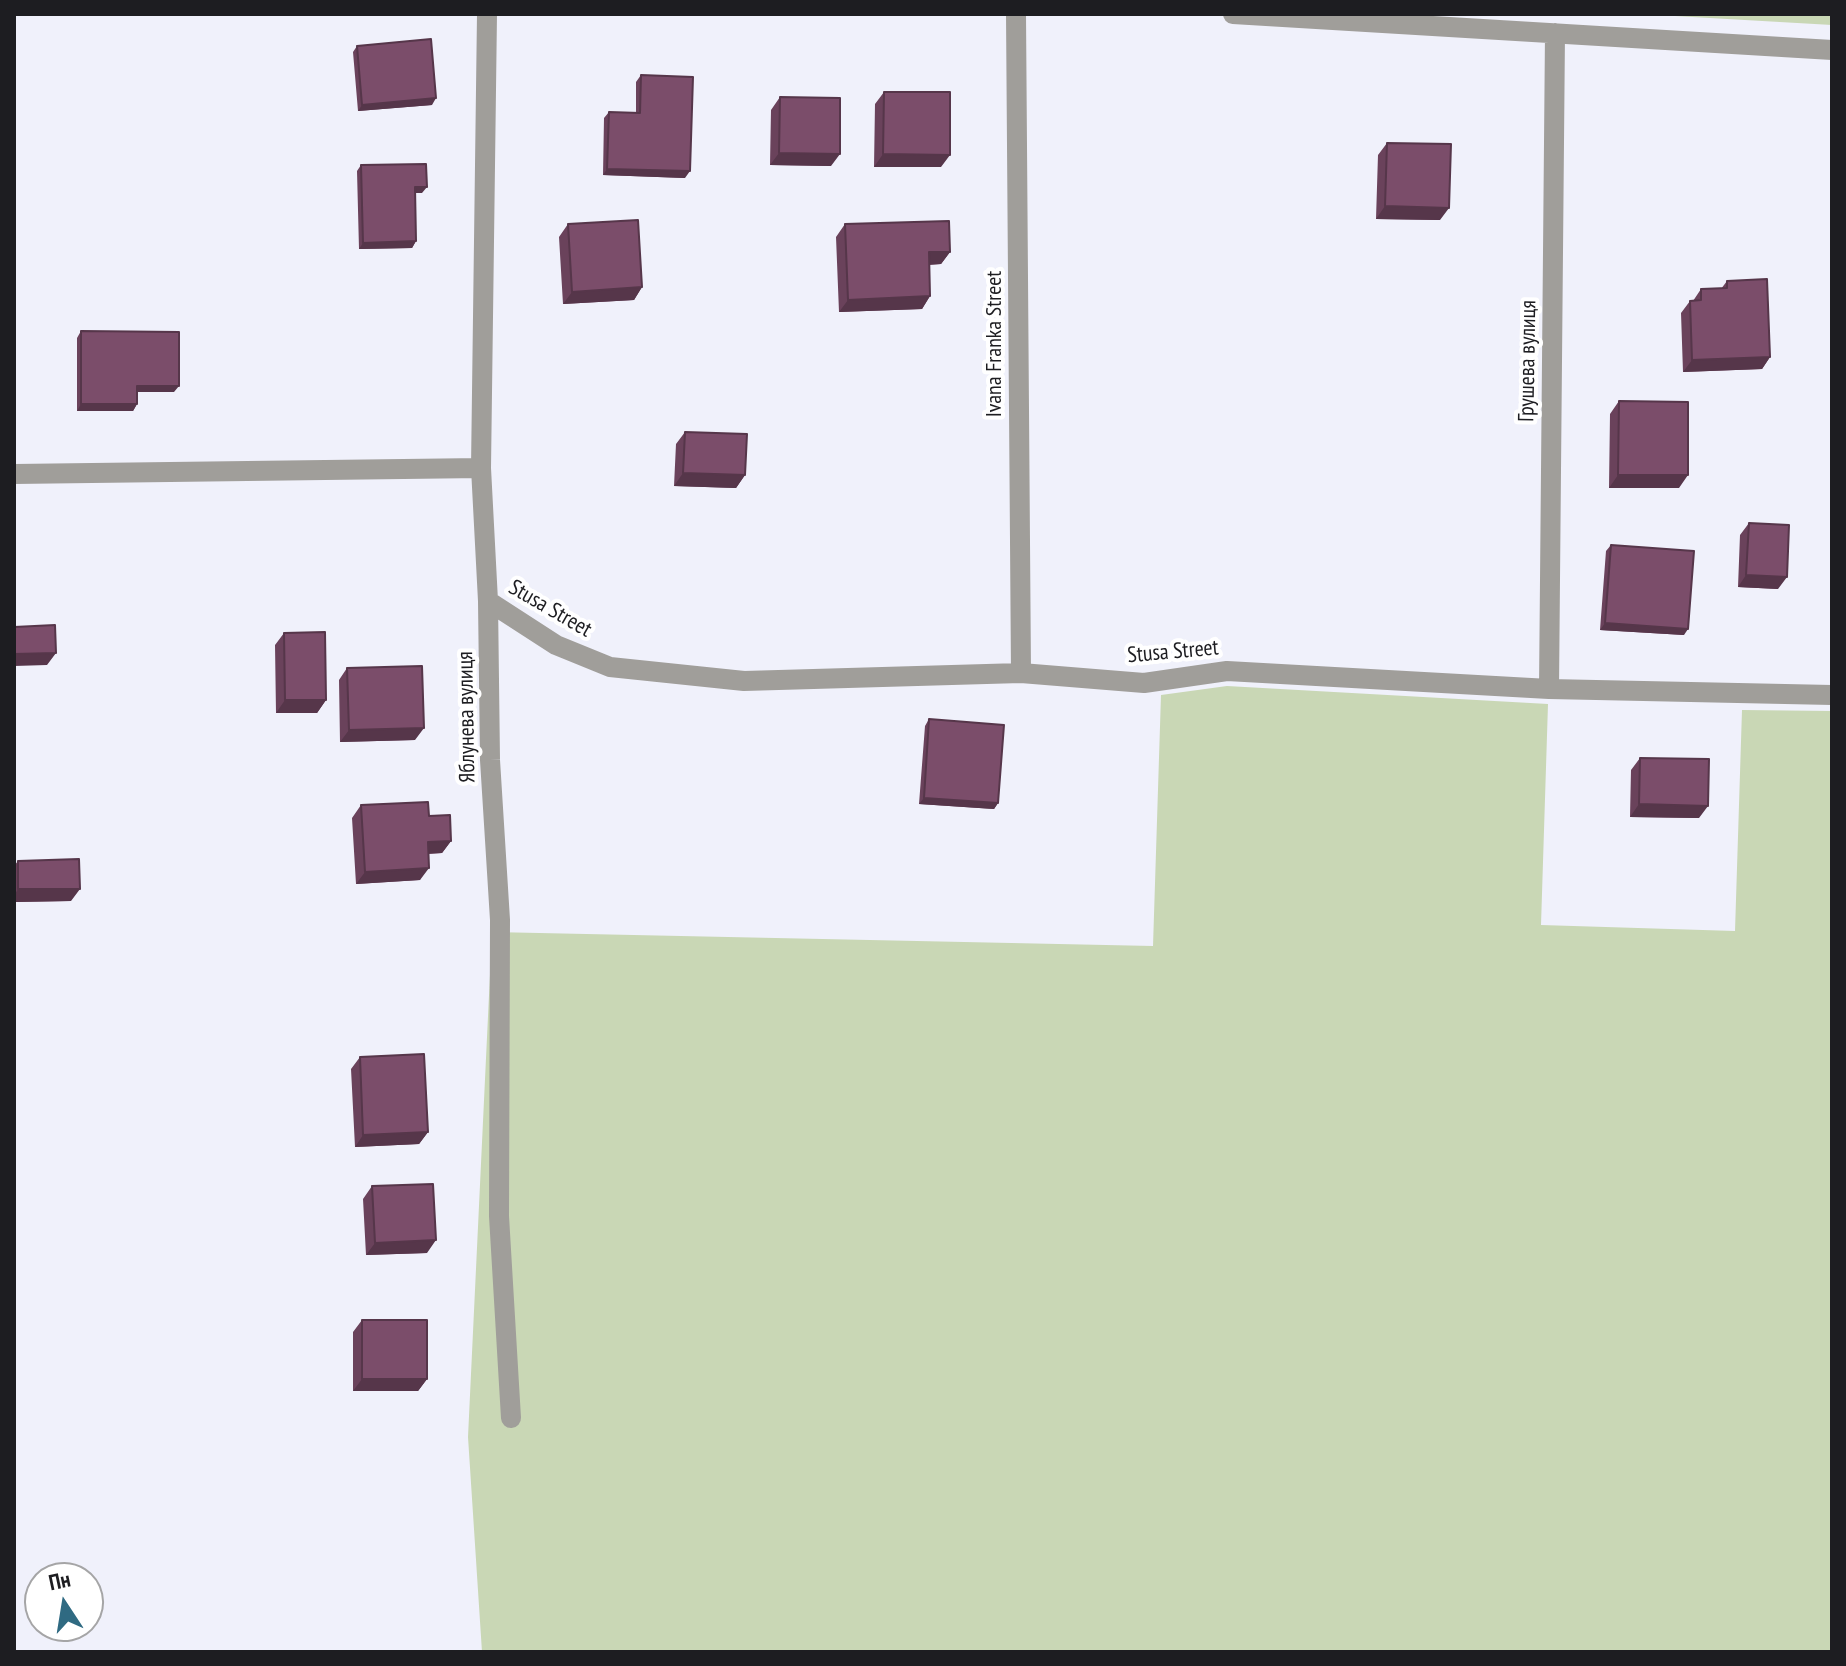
<!DOCTYPE html>
<html>
<head>
<meta charset="utf-8">
<style>
  body { margin:0 }
  #map { position:relative; width:1846px; height:1666px; overflow:hidden; background:#f0f1fb; font-family:"PT Sans Narrow",sans-serif }
  canvas { display:block }
  .frame { position:absolute; inset:0; border:16px solid #1d1d21; pointer-events:none }
  .north { position:absolute; left:24px; top:1562px; width:80px; height:80px; box-sizing:border-box; background:#fff; border:2px solid #a5a5a6; border-radius:50%; rotate:348deg; font-size:22px; font-weight:700; line-height:32px; text-align:center; color:#1d1d21 }
  .north::after { content:''; display:block; margin:auto; width:28px; height:36px; background:#2f6a82; clip-path:polygon(50% 0,100% 100%,50% 72%,0 100%) }
</style>
</head>
<body>
<div id="map">
<canvas width="1846" height="1666"></canvas>
<div class="frame"></div>
<div class="north">Пн</div>
</div>
<script>
const context = document.querySelector('canvas').getContext('2d');
context.lineJoin = 'round';
function fill(path, color) { context.fillStyle = color; context.fill(path, 'evenodd'); }
function trace(path, color, width, dash) { context.strokeStyle = color; context.lineWidth = width; context.lineCap = dash ? 'butt' : 'round'; context.setLineDash(dash || []); context.stroke(path); }
function drawText(font, color, halo, rows, align = 'center') {
  context.font = font + ' "PT Sans Narrow",sans-serif'; context.lineWidth = 8; context.setLineDash([]); context.textBaseline = 'middle'; context.strokeStyle = halo; context.fillStyle = color; for (const [text, x, y, turn = 0] of rows) {
    context.save(); context.translate(x, y); context.rotate((+turn || 0) * Math.PI / 180); context.textAlign = isNaN(turn) ? turn : align; if (halo) context.strokeText(text, 0, 0); context.fillText(text, 0, 0); context.restore();
  }
}
fill(new Path2D(`
  M1640 14H1832V25Z
  M1227 686 1548 704 1541 925 1735 931 1742 710 1832 711V1652H482L468 1437 492 932 1153 946 1161 695Z`), '#c9d7b5');
trace(new Path2D(`
  M487 14 481 468 488 601 490 760 500 920 499 1216 511 1418
  M1016 14 1021 673
  M1233 14 1832 50
  M14 474 481 468
  M488 601 556 645 610 667 744 681 1021 673 1144 683 1227 671 1549 689 1832 695
  M1549 689 1555 33`), '#a09e9a', 20);
fill(new Path2D(`
  M357 46 432 105 358 111 353 52Z
  M641 75 685 178 603 175 604 118 609 112 636 113V82Z
  M884 92 941 167H874L875 104Z
  M780 97 831 166 770 165 771 110Z
  M1387 143 1440 220 1376 219 1378 155Z
  M361 165 422 193H415L416 241 412 248 359 249 357 171Z
  M568 224 642 287 634 300 563 304 559 237Z
  M845 224 950 252 941 264 929 265 930 296 922 309 839 312 836 237Z
  M1727 281 1770 357 1762 369 1683 372 1681 313 1690 301H1693L1701 289H1721Z
  M81 331 174 392H137V404L133 411H77V338Z
  M1619 401 1679 488H1609L1610 414Z
  M685 432 745 475 736 488 674 486 676 444Z
  M1749 523 1778 589 1738 587 1740 535Z
  M1611 545 1684 635 1600 630 1606 551Z
  M284 633 326 700 317 713H276L275 645Z
  M347 668 415 740 340 742 339 680Z
  M929 719 998 803 994 809 919 804 925 726Z
  M1640 758 1699 818 1630 817 1631 770Z
  M361 805 429 816 451 841 442 853 428 854 420 880 356 884 352 818Z
  M18 861 71 901 14 902V866Z
  M360 1057 428 1132 419 1144 355 1147 351 1069Z
  M372 1186 427 1253 366 1255 363 1199Z
  M362 1320 427 1379 418 1391H353V1332Z`), '#6a425b');
fill(new Path2D(`
  M436 98 432 105 358 111 362 105Z
  M779 153 840 154 831 166 770 165Z
  M883 154 950 155 941 167H874Z
  M607 169 690 171 685 178 603 175Z
  M415 187H427L422 193H410Z
  M1385 206 1449 208 1440 220 1376 219Z
  M416 241 412 248 359 249 363 243Z
  M929 252H950L941 264 920 265Z
  M642 287 634 300 563 304 572 292Z
  M930 296 922 309 839 312 848 300Z
  M1770 357 1762 369 1683 372 1692 360Z
  M137 386H179L174 392H133Z
  M81 404H137L133 411H77Z
  M683 473 745 475 736 488 674 486Z
  M1618 475H1688L1679 488H1609Z
  M1746 575 1787 577 1778 589 1738 587Z
  M1605 623 1688 629 1684 635 1600 630Z
  M56 653 47 665 14 666V654Z
  M285 700H326L317 713H276Z
  M424 728 415 740 340 742 349 730Z
  M924 798 998 803 994 809 919 804Z
  M1639 804 1708 806 1699 818 1630 817Z
  M451 841 442 853 419 854 428 842Z
  M429 868 420 880 356 884 365 872Z
  M18 889H80L71 901 14 902V896Z
  M428 1132 419 1144 355 1147 363 1135Z
  M436 1240 427 1253 366 1255 375 1243Z
  M362 1379H427L418 1391H353Z`), '#56364a');
const building = new Path2D(`
  M431 39 436 98 362 105 357 46Z
  M641 75 693 77 690 171 607 169 609 112 640 113Z
  M884 92H950V155L883 154Z
  M780 97 840 98V154L779 153Z
  M1387 143 1451 144 1449 208 1385 206Z
  M426 164 427 187H415L416 241 363 243 361 165Z
  M638 220 642 287 572 292 568 224Z
  M949 221 950 252H929L930 296 848 300 845 224Z
  M1767 279 1770 357 1692 360 1690 301 1701 300V289L1727 288V281Z
  M81 331 179 332V386H137V404H81Z
  M1619 401 1688 402V475H1618Z
  M685 432 747 434 745 475 683 473Z
  M1749 523 1789 525 1787 577 1746 575Z
  M1611 545 1694 551 1688 629 1605 623Z
  M55 625 56 653 14 654V627Z
  M325 632 326 700H285L284 633Z
  M422 666 424 728 349 730 347 668Z
  M929 719 1004 725 998 803 924 798Z
  M1640 758 1709 759 1708 806 1639 804Z
  M428 802 429 816 450 815 451 841 428 842 429 868 365 872 361 805Z
  M79 859 80 889H18V861Z
  M424 1054 428 1132 363 1135 360 1057Z
  M433 1184 436 1240 375 1243 372 1186Z
  M362 1320H427V1379H362Z`);
fill(building, '#7b4d6a');
trace(building, '#56364a', 2);
drawText('22px', '#1d1d21', '#fff', [
  ["Ivana Franka Street",995,344,-90],
  ["Грушева вулиця",1528,361,-89],
  ["Stusa Street",550,609,30],
  ["Stusa Street",1173,652,-5],
  ["Яблунева вулиця",467,717,-91]
]);
</script>
</body>
</html>
